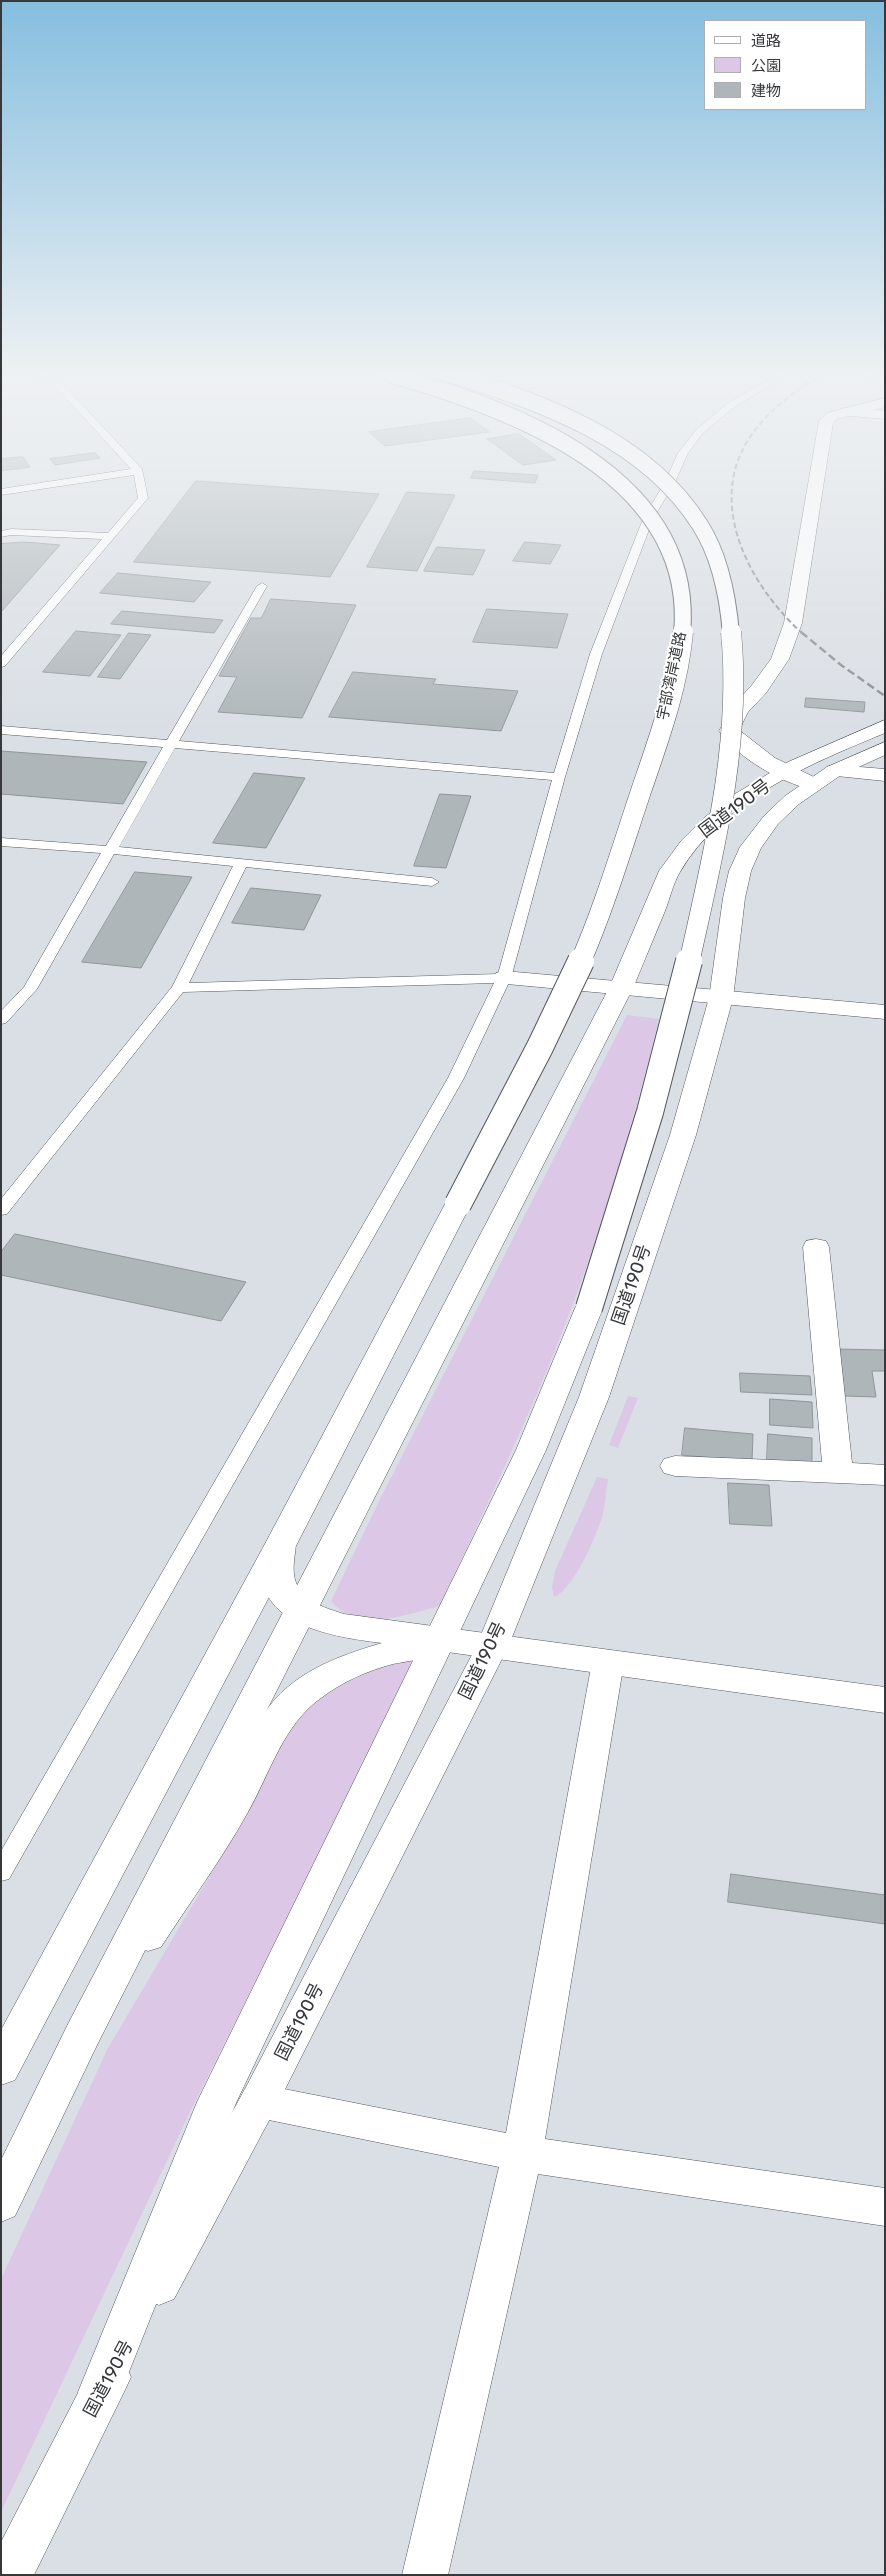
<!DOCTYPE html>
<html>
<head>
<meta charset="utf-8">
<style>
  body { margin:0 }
  #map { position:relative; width:886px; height:2576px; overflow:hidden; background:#dadfe5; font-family:Rubik,"Noto Sans JP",sans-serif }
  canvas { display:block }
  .frame { position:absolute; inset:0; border:2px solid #36383b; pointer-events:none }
  .legend { position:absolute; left:704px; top:20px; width:162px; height:90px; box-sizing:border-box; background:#fff; border:1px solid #afafb1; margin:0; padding:6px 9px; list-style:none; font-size:15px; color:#36383b }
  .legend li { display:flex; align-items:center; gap:10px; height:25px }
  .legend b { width:25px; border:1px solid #afafb1 }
</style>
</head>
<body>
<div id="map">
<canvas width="886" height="2576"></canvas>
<div class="frame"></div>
<ul class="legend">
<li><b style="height:6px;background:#fff"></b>道路</li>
<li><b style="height:14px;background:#dcc8e6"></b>公園</li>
<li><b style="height:14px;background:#afb6ba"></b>建物</li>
</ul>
</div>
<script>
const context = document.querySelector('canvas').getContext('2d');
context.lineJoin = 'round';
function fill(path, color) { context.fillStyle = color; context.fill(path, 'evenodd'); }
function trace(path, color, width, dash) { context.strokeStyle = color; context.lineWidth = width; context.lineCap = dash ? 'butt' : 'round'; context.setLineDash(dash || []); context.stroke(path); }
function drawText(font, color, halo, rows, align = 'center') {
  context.font = font + ' Rubik,"Noto Sans JP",sans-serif'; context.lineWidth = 4; context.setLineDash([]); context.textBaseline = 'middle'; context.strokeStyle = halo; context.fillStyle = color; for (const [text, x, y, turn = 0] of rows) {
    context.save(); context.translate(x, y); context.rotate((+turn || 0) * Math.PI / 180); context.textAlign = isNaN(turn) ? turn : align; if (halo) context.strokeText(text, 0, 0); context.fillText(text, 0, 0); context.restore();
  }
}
fill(new Path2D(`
  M627 1015 659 1019C633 1124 603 1229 563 1330 527 1423 482 1514 440 1606 406 1615 357 1633 331 1601L379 1501Z
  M628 1396 638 1398 618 1448 609 1445Z
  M597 1477 608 1479C606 1492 605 1506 602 1518 595 1538 574 1589 554 1597L552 1587 555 1571Z
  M417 1658 189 2114 1 2512V2279L108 2048 241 1823 288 1728 310 1704 341 1685 375 1670Z`), '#dcc8e6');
const building = new Path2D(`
  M471 418 489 432 385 446 369 432Z
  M519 434 556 460 523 465 487 439Z
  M95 453 100 458 55 465 50 459Z
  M23 457 30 467 1 471V459Z
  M474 471 538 475 535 483 471 478Z
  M196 481 379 494 330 577 134 562Z
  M407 492 455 495 417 571 367 567Z
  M24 542 60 545 1 612V544Z
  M525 542 561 545 550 564 513 561Z
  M437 547 485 550 473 575 424 571Z
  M118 573 211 582 194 602 100 593Z
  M271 599 356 605 302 718 218 712 237 677 219 676 251 618H261Z
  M487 609 568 614 557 648 473 642Z
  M122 611 223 620 214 633 111 624Z
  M76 631 121 635 90 676 43 672Z
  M129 633 151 635 120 679 98 677Z
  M353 672 436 679 433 684 518 691 501 731 329 717Z
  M806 698 865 702 864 712 805 707Z
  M1 751 147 762 123 804 1 794Z
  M254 773 305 778 266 848 213 843Z
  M440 794 471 796 446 868 414 866Z
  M135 872 192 877 141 968 82 962Z
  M251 888 321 895 304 930 232 923Z
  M15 1234 246 1282 221 1321 1 1275V1252Z
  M837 1349 885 1350V1371H872L876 1397 844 1396Z
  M740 1373 810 1376 812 1395 741 1392Z
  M770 1399 812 1402 813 1428 770 1425Z
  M685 1428 753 1434 752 1462 682 1455Z
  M768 1434 812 1438V1466L767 1461Z
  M728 1483 769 1485 772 1526 730 1524Z
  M731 1874 885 1895V1924L728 1902Z`);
fill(building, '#afb6ba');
trace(building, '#8f969a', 1);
const service = new Path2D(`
  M33 374H44L59 380 142 469 148 498 5 666 1 667V656L102 539 11 535 1 537V531L11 529 108 533 138 498 134 475 1 495V489L131 469 53 384Z
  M778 374H789L734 407 702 434 688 453 675 482 653 519 602 654 565 777 511 978 464 1078 9 1879 1 1881V1851L448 1078 494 983 183 992 7 1214 1 1215V1199L172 987 233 866 114 854 37 989 6 1023 1 1024V1011L24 987 101 853 1 846V838L106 846 163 747 1 734V726L167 740 257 586 262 583 267 586 179 741 554 773 590 654 643 519 665 482 678 453 696 430 728 403ZM175 748 552 780 498 974 189 983 246 867 432 886 439 882 432 878 119 847Z
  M857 374H871L885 377V383Z`);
const minor = new Path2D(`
  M845 408 885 411V419L840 415 838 412 840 409Z
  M834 765 885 769V781L827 775 824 771 827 767Z
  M504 971 885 1005V1019L496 983 493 978 496 973Z
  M816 1239 826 1241 829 1247 852 1463 885 1465V1485L675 1476 664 1473 660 1466 664 1459 675 1456 822 1462 803 1247 806 1241Z
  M608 1650 620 1653 624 1662 545 2139 885 2188V2226L538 2174 448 2575H402L499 2167 259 2118 245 2113 239 2101 245 2089 259 2084 506 2133 592 1662 596 1653Z`);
const tertiary = new Path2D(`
  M885 398V407L837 419 833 423 802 623 789 659 766 693 748 712 739 730 775 758 820 780 823 784 820 788 813 790C780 782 739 759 719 731L733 706 752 685 771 659 784 623 819 421 827 413Z
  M281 1532 292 1535C298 1545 295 1550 294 1561 290 1596 315 1605 344 1614L885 1687V1713L440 1651C428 1659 408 1661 393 1664 367 1671 342 1682 321 1698 283 1725 270 1773 248 1812 222 1859 190 1902 161 1947L148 1951 135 1947 130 1936 135 1925C164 1882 194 1840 222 1795 237 1769 248 1740 264 1714 290 1673 338 1656 382 1643 342 1638 263 1628 262 1573 262 1559 263 1547 270 1535Z`);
const trunk = new Path2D(`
  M885 720V733C812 763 722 800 680 872 673 884 670 898 665 911 654 937 644 962 633 988L98 2043 15 2216 1 2222V2160L69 2022 609 988 659 871 681 841 704 818 730 797 788 762Z
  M885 742V755L841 775 799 804 778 824 761 848 751 871 745 898 733 998 696 1135 609 1397 508 1647 273 2113 174 2299 159 2305 144 2299 138 2285 144 2271 245 2089 476 1647 579 1397 670 1135 709 998 723 898 729 871 740 847 764 816 785 796 827 767Z
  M109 2356 124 2362 131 2377 124 2392 34 2575H1V2542L94 2362Z`);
const motorway = new Path2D(`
  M458 1196 467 1198 471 1204 298 1542 15 2080 1 2085V2030L266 1542 445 1204 449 1198Z
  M589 1299 599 1302 603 1308 546 1450 236 2103 115 2407 100 2413 85 2407 78 2392 197 2102 516 1450 575 1308 579 1302Z`);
trace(service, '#53575c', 1);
trace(minor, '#53575c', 1);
trace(tertiary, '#53575c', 1);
trace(trunk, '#53575c', 1);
trace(motorway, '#53575c', 1);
fill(service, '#fff');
fill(minor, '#fff');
fill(tertiary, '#fff');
fill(trunk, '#fff');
fill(motorway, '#fff');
trace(new Path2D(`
  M803 634C754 590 710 514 743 449 760 416 792 393 822 374`), '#8a8d92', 2, [5.5, 3]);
trace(new Path2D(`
  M801 632 841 665 885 696`), '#8a8d92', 2.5, [8, 4]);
const motorwayBridgeFar2 = new Path2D(`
  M389 374C511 408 697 476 682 634
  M450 374C543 403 646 439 700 525 720 556 728 598 731 634`);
const motorwayBridgeFar1 = new Path2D(`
  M580 963C604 908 621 851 640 794 658 741 678 688 683 632
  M689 963C713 855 742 743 731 632`);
const motorwayBridge = new Path2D(`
  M458 1204 540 1047 581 961
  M589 1308 650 1112 689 961`);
trace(motorwayBridgeFar2, '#53575c', 18, []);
trace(motorwayBridgeFar1, '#53575c', 21, []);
trace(motorwayBridge, '#53575c', 28, []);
trace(motorwayBridgeFar2, '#fff', 16);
trace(motorwayBridgeFar1, '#fff', 20);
trace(motorwayBridge, '#fff', 26);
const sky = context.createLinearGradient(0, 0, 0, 734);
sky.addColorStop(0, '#85bedf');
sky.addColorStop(0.51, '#eef1f3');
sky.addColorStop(1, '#eef1f300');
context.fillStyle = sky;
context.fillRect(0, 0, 886, 734);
drawText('15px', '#36383b', '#fff', [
  ["宇部湾岸道路",672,676,-78]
]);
drawText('18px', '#36383b', '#fff', [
  ["国道190号",735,809,-37],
  ["国道190号",632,1285,-71],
  ["国道190号",483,1661,-64],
  ["国道190号",300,2022,-63],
  ["国道190号",109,2379,-62]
]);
</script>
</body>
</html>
